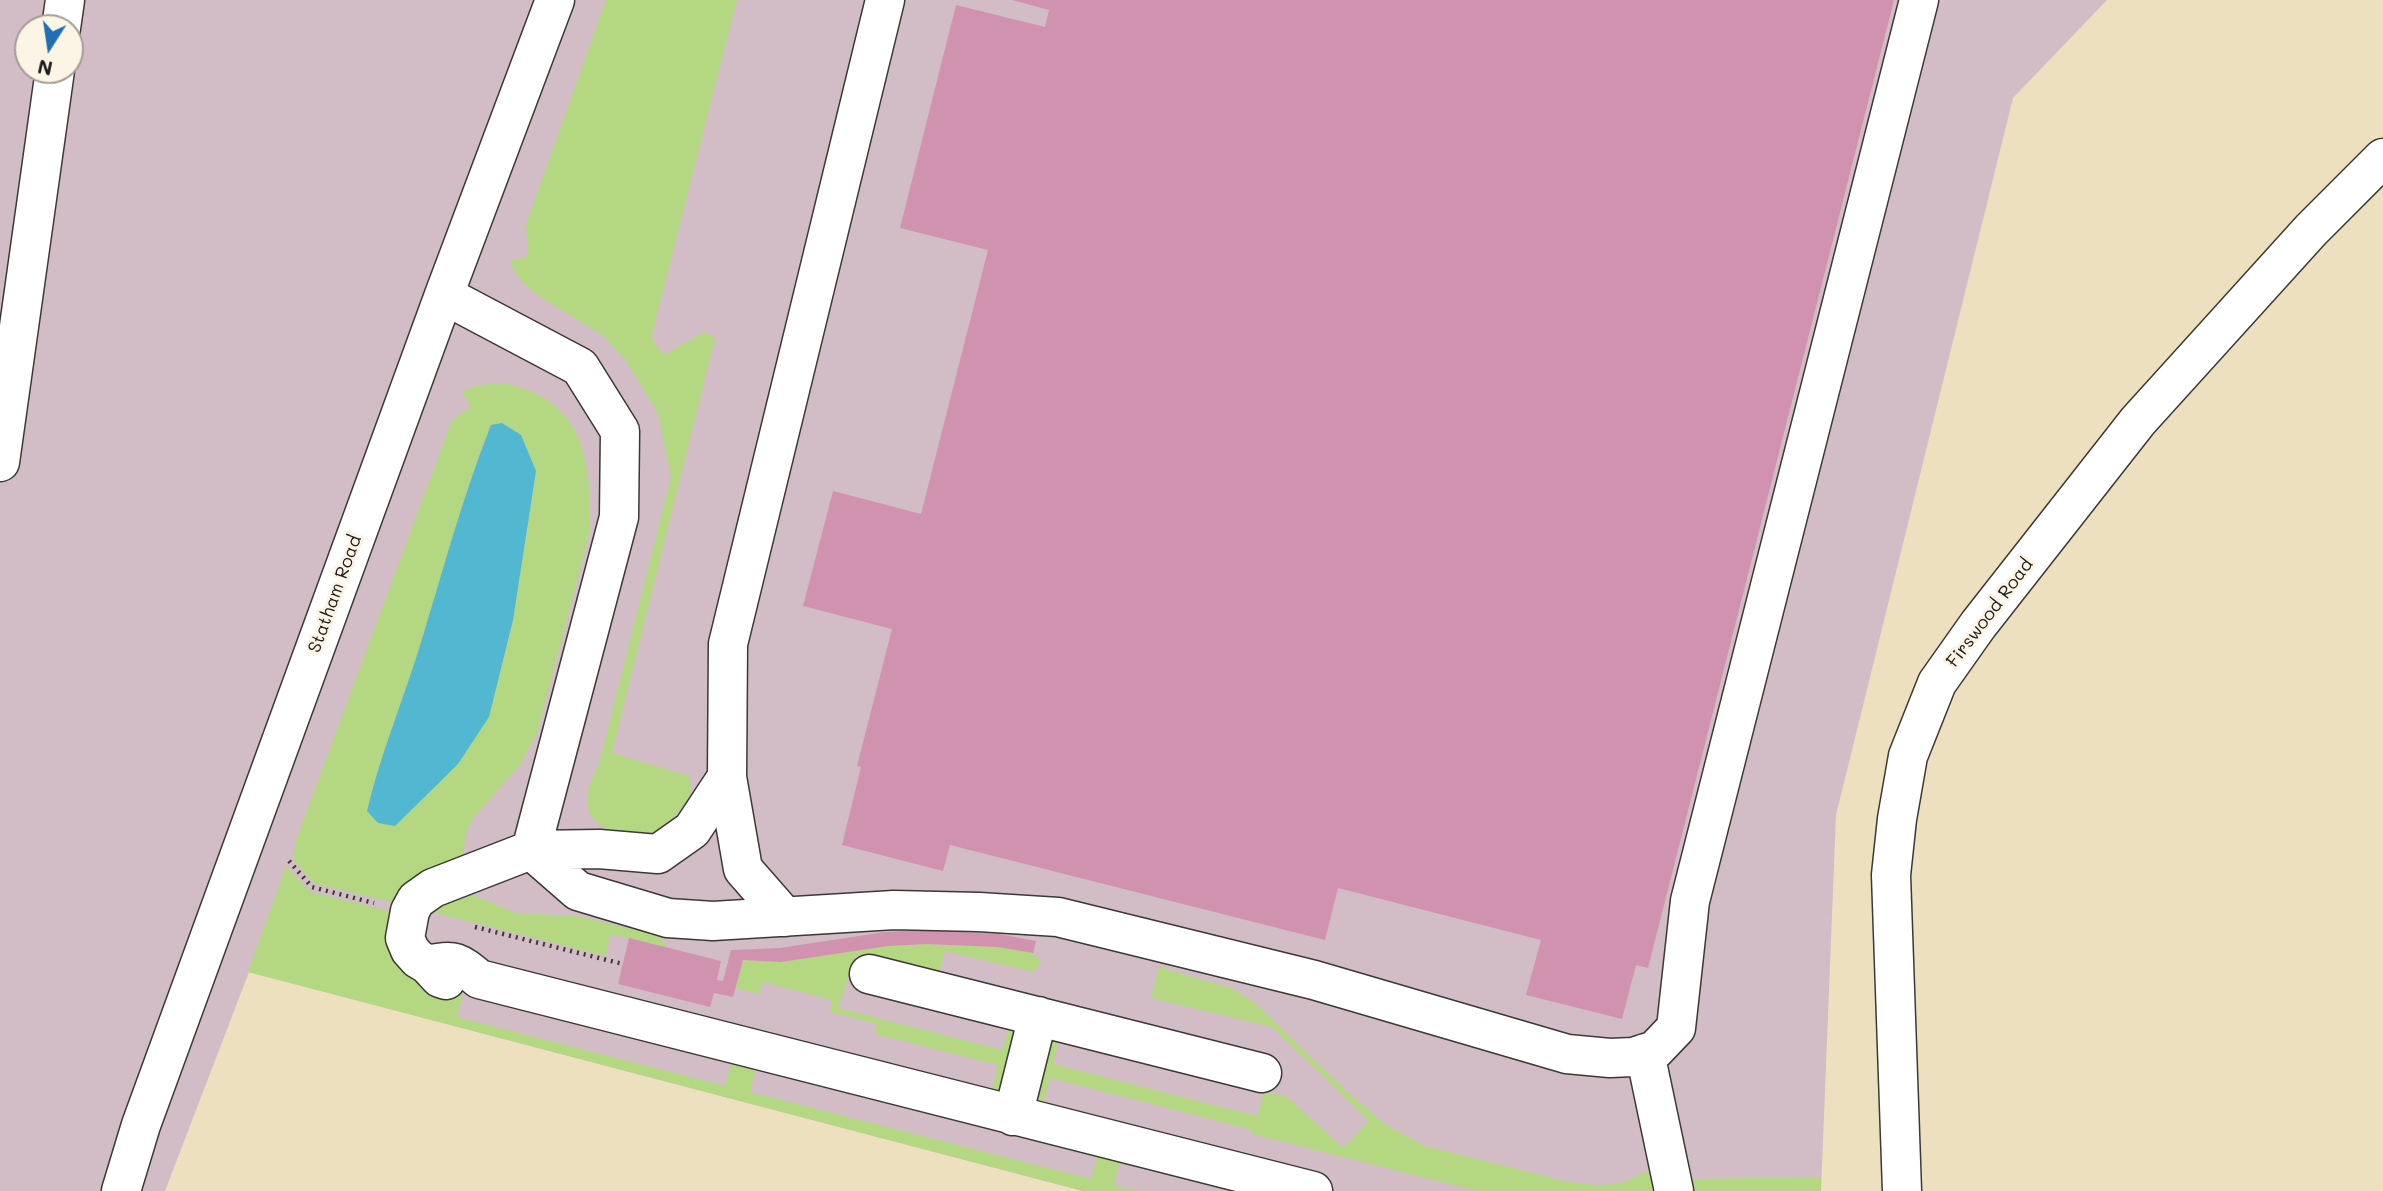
<!DOCTYPE html>
<html>
<head>
<meta charset="utf-8">
<style>
  body { margin:0 }
  #map { position:relative; width:2383px; height:1191px; overflow:hidden; background:#ece0bf; font-family:Mali,sans-serif }
  canvas { display:block }
  .north { position:absolute; left:14px; top:14px; width:70px; height:70px; box-sizing:border-box; background:#fcf5e5; border:2px solid #a29e95; border-radius:50%; rotate:192deg; font-size:19px; font-weight:700; line-height:28px; text-align:center; color:#1c1c1c }
  .north::after { content:''; display:block; margin:auto; width:24px; height:32px; background:#1f6fb2; clip-path:polygon(50% 0,100% 100%,50% 72%,0 100%) }
</style>
</head>
<body>
<div id="map">
<canvas width="2383" height="1191"></canvas>
<div class="north">N</div>
</div>
<script>
const context = document.querySelector('canvas').getContext('2d');
context.lineJoin = 'round';
function fill(path, color) { context.fillStyle = color; context.fill(path, 'evenodd'); }
function trace(path, color, width, dash) { context.strokeStyle = color; context.lineWidth = width; context.lineCap = dash ? 'butt' : 'round'; context.setLineDash(dash || []); context.stroke(path); }
function drawText(font, color, halo, rows, align = 'center') {
  context.font = font + ' Mali,sans-serif'; context.lineWidth = 6; context.setLineDash([]); context.textBaseline = 'middle'; context.strokeStyle = halo; context.fillStyle = color; for (const [text, x, y, turn = 0] of rows) {
    context.save(); context.translate(x, y); context.rotate((+turn || 0) * Math.PI / 180); context.textAlign = isNaN(turn) ? turn : align; if (halo) context.strokeText(text, 0, 0); context.fillText(text, 0, 0); context.restore();
  }
}
fill(new Path2D(`
  M0 0H2107L2013 98 1836 815 1821 1191H1083L249 972 165 1191H0ZM28 28H70V70H28Z`), '#d2bdc6');
fill(new Path2D(`
  M606 0H737L651 338 664 355 704 332 715 338 612 753 689 776C694 793 689 801 677 814 669 822 662 829 651 832 627 839 587 831 587 800 586 789 594 775 599 764L671 477 658 413 626 361 602 335 539 296 521 281 509 261 528 257 526 224Z
  M501 383C583 396 592 460 590 531L537 733 520 765 473 818 466 834 463 855 439 871 411 883 391 902 313 883 293 859 296 840 452 420 471 407 462 391 480 385ZM490 426 536 471 513 620 489 717 367 811C380 756 402 703 419 649 442 574 462 498 490 426Z
  M286 866 311 892 389 911 386 936 398 964 438 987 463 993 457 1017 725 1086 732 1061 756 1068 750 1092 1091 1179 1098 1155 1120 1160 1114 1185 1139 1191H1083L248 972Z
  M470 894 516 913 577 916 662 936 661 941 666 942 665 947 611 934 605 956 432 912 445 903Z
  M926 944 998 947 1033 953 1041 962 1034 972 945 951 938 976 856 955 838 1008 1002 1050 1008 1028 1017 1030 1001 1093 992 1091 998 1065 875 1034 877 1024 830 1012 832 1000 763 982 759 994 735 988 743 960 781 962 888 946Z
  M1159 967 1234 989 1257 1005 1346 1091 1386 1125 1425 1146 1568 1182 1595 1185 1619 1184 1654 1168 1655 1191H1477L1252 1134V1130L1050 1078 1043 1103 1034 1102 1050 1039 1059 1041 1053 1064 1257 1116 1264 1091 1287 1097 1343 1148 1369 1121 1272 1027 1151 998Z
  M1821 1177V1191H1692V1179Z`), '#b3d881');
fill(new Path2D(`
  M502 423 521 435 536 471 513 620 489 717 458 764 395 826 378 823 367 811C380 756 402 703 419 649 442 574 462 498 491 425Z`), '#52b7d0');
fill(new Path2D(`
  M1012 0H1894L1648 968 1636 965 1622 1019 1526 995 1541 940 1338 888 1325 940 950 845 943 871 842 845 861 767 857 766 892 629 803 606 833 491 921 514 988 250 900 228 956 5 1045 27 1049 10Z
  M924 930 999 934 1036 941 1033 953 998 947 926 944 888 946 781 962 743 960 733 997 714 993 710 1007 618 984 629 938 721 961 717 980 723 981 731 950 780 948 885 932Z`), '#d192af');
const minor = new Path2D(`
  M61 28 65 0
  M444 295 580 367 620 431 619 517 531 850
  M0 462 55 70
  M531 850 578 891 668 918 713 921 894 910 979 912 1058 917 1314 980 1567 1054 1610 1058 1633 1057 1655 1050 1676 1028 1690 901 1919 0
  M785 917 743 869 727 777 728 644 885 0
  M428 965C454 958 459 962 479 979L1313 1191
  M869 974 1262 1073
  M446 980 440 978 428 965 418 959 410 950 405 938 410 911 416 900 433 888 531 850 599 849 658 854 692 830 727 777
  M1645 1053 1674 1191
  M1013 1116 1038 1016
  M121 1191 141 1125 444 295 555 0
  M1902 1191 1891 875 1897 819 1908 756 1937 683 1978 625 2138 421 2311 230 2383 158`);
trace(minor, '#3b3934', 41);
trace(new Path2D(`
  M289 861 312 887 374 903
  M475 927 623 964`), '#3b3934', 4.5, [2, 5]);
trace(minor, '#fff', 38);
drawText('18px', '#1c1c1c', '#fcf5e5', [
  ["Statham Road",335,594,-70],
  ["Firswood Road",1990,613,-53]
]);
</script>
</body>
</html>
